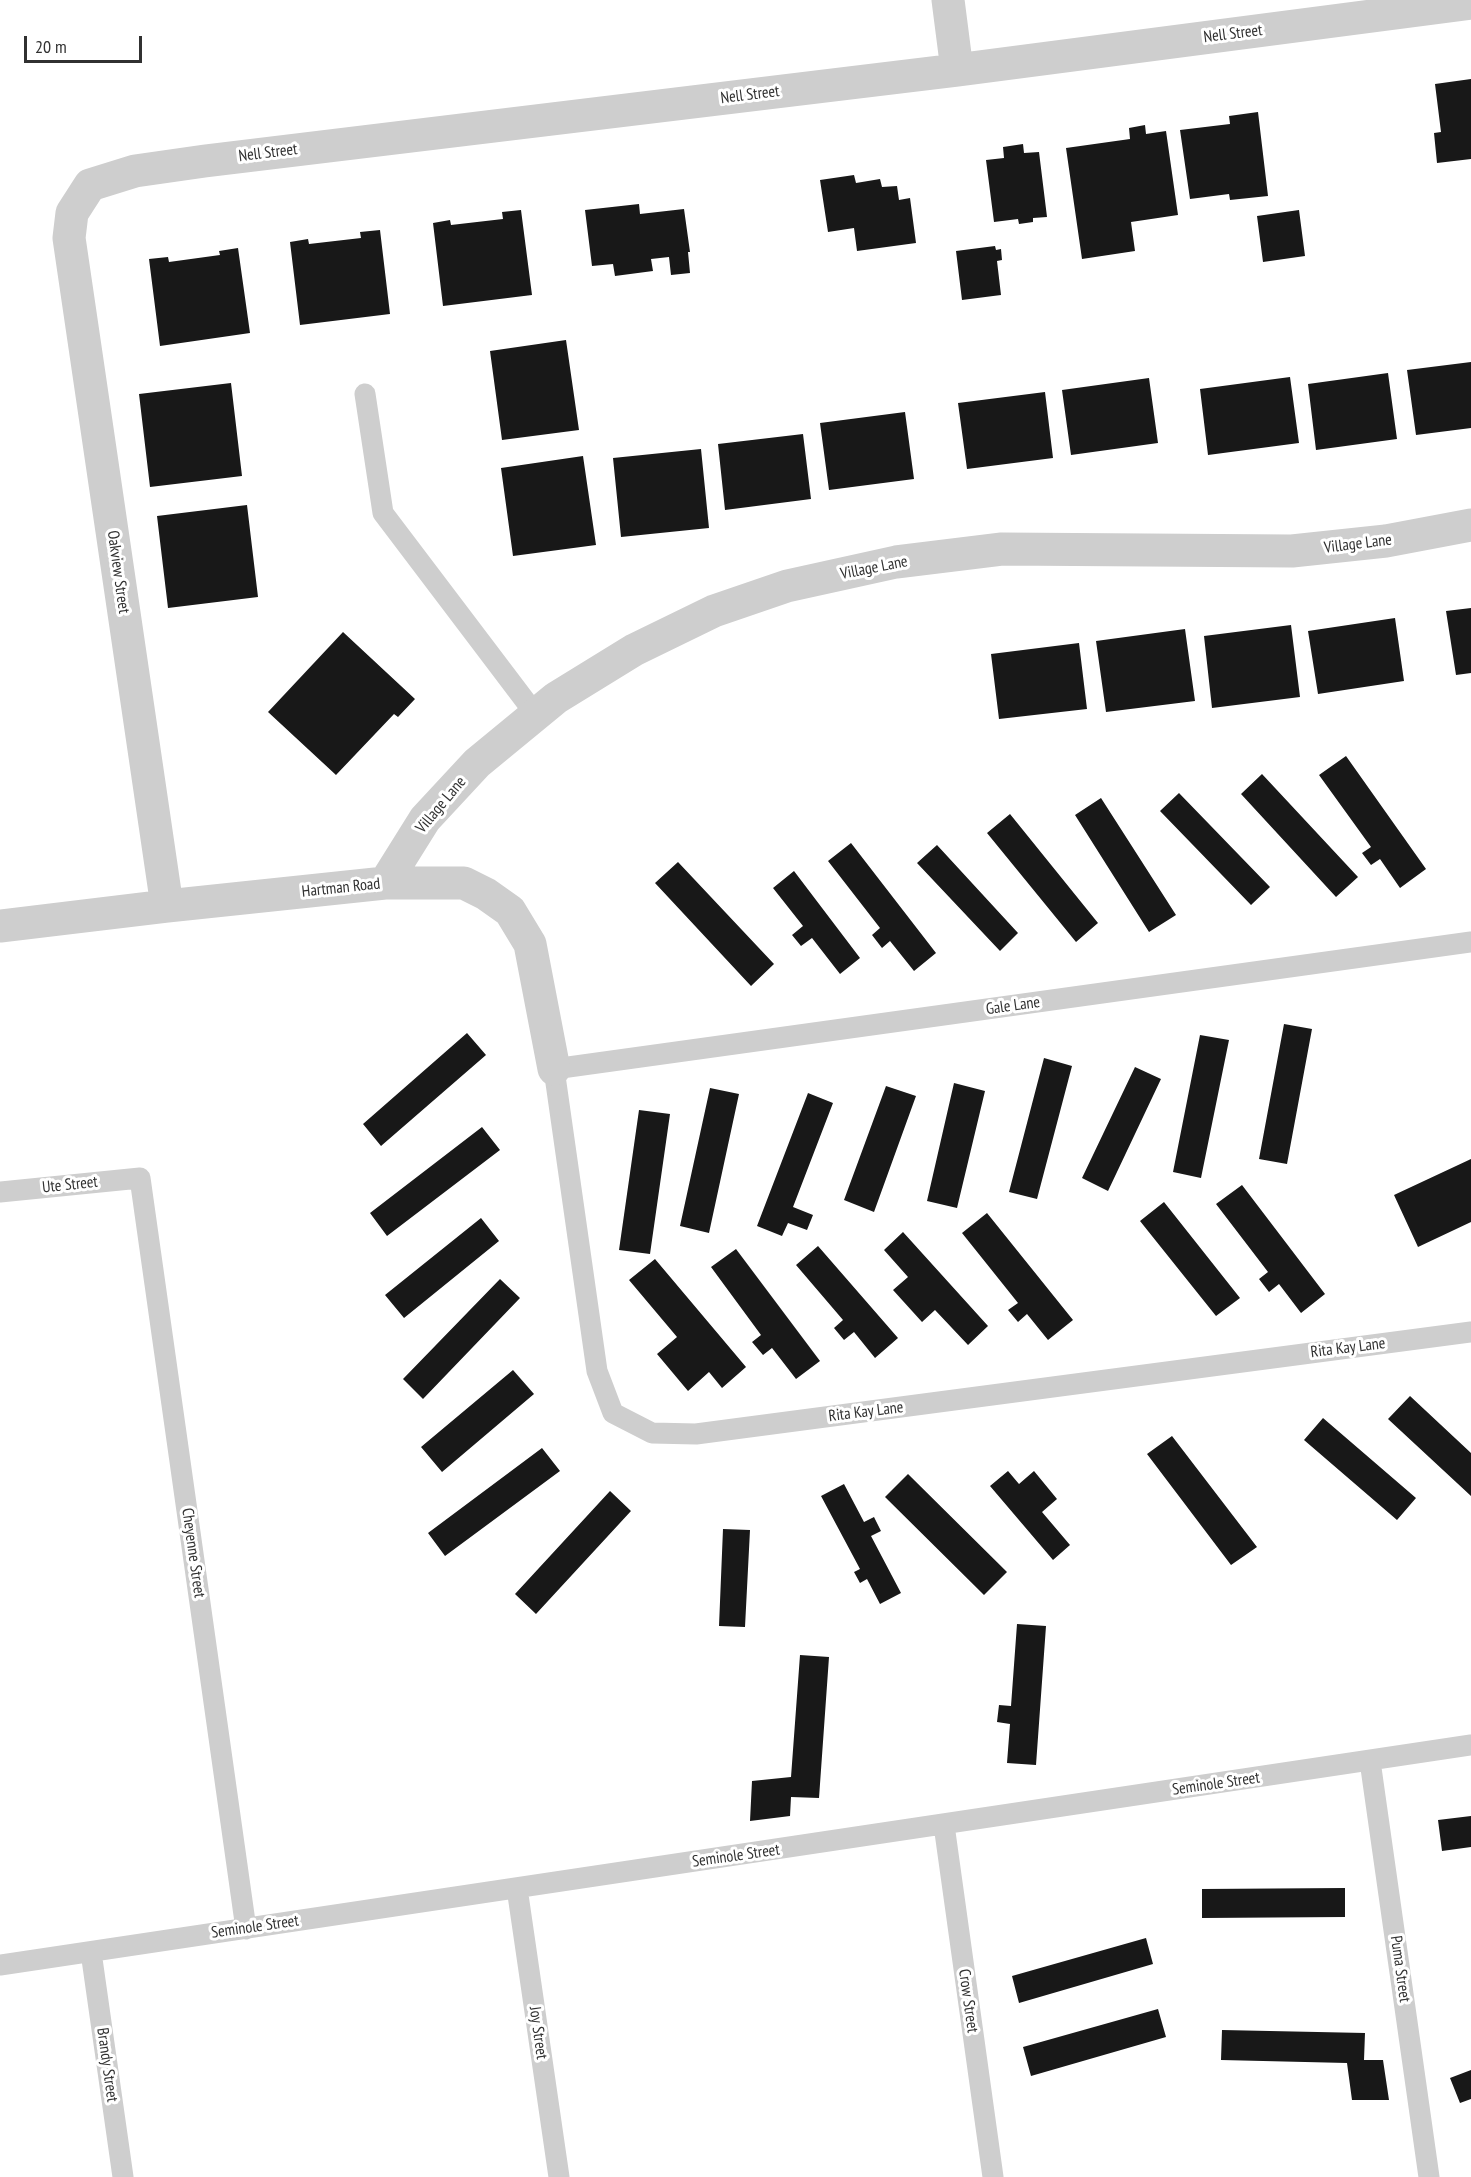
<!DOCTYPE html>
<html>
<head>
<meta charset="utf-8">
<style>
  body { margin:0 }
  #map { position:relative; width:1471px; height:2177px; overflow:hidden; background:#fff; font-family:"PT Sans Narrow",sans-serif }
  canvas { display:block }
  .scale { position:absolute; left:24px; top:36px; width:118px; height:27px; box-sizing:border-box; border:3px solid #313131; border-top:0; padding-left:8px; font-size:18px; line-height:21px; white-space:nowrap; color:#313131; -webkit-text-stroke:4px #fff; paint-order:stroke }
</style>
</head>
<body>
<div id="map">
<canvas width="1471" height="2177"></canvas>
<div class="scale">20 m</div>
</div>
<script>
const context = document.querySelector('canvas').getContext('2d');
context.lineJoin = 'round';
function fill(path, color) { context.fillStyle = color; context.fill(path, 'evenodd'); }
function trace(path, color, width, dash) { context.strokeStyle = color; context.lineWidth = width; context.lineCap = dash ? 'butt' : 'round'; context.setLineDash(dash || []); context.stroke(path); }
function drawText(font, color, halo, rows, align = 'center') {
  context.font = font + ' "PT Sans Narrow",sans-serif'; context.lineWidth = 6; context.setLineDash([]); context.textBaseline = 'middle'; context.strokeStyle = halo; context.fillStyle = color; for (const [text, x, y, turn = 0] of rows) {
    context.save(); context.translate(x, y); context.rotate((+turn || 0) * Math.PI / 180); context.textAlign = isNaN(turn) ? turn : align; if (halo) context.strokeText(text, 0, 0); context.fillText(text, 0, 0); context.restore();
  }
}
fill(new Path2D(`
  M1471 79V159L1437 163 1434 133 1441 132 1435 84Z
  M1258 112 1268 196 1230 200 1229 194 1190 199 1180 130 1230 124 1229 116Z
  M1145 125 1146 134 1166 131 1178 215 1131 222 1135 251 1082 259 1066 148 1130 139 1129 128Z
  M1023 144 1024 153 1039 152 1047 217 1033 218V222L1019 224 1018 219 994 222 986 160 1004 158 1003 147Z
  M854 175 856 183 880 179 882 187 897 186 899 200 910 198 916 243 857 251 854 228 828 232 820 180Z
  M639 204 640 214 684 209 690 252H688L690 273 671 275 669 257 651 259 653 271 615 276 613 264 592 266 585 210Z
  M521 210 532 295 443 306 433 223 450 220 451 225 503 219 502 212Z
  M1299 210 1305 256 1263 262 1257 216Z
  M380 230 390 314 300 325 290 242 308 239 309 244 361 238 360 232Z
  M995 246 996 250 1001 249 1002 260 997 261 1001 295 962 300 956 251Z
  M238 248 250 333 160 346 149 259 168 257 169 262 220 255 219 251Z
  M566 340 579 430 502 440 490 351Z
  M1471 362V428L1416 435 1407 370Z
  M1388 373 1397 439 1316 450 1308 384Z
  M1290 377 1299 443 1208 455 1200 389Z
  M1149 378 1158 443 1071 455 1062 390Z
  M231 383 242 476 150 487 139 394Z
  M1045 392 1053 458 967 469 958 403Z
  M905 412 914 479 829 490 820 423Z
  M803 434 811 499 725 510 718 444Z
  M701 449 709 528 621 537 613 458Z
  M583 456 596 545 513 556 501 468Z
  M247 505 258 597 168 608 157 516Z
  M1471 608V673L1456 675 1446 611Z
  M1395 618 1404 681 1318 694 1308 631Z
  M1291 625 1300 697 1212 708 1204 636Z
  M1185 629 1195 701 1106 712 1096 641Z
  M343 632 415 699 398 717 394 714 336 775 268 712Z
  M1079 643 1087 709 999 719 991 654Z
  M1346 756 1426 869 1400 888 1380 859 1371 865 1362 853 1371 847 1319 775Z
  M1262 774 1358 877 1336 897 1241 794Z
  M1179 793 1270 887 1251 905 1160 811Z
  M1101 798 1176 915 1149 932 1075 815Z
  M1010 814 1098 923 1076 942 987 833Z
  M851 843 936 953 914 971 890 941 882 948 872 935 880 928 828 861Z
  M937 845 1018 933 1000 951 917 863Z
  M678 862 774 964 751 986 655 883Z
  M794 871 860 958 840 974 812 938 801 946 792 935 803 926 773 888Z
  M1284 1024 1312 1029 1287 1164 1259 1159Z
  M467 1033 486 1055 381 1146 363 1124Z
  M1200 1035 1229 1040 1201 1178 1173 1172Z
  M1044 1058 1072 1066 1037 1199 1009 1192Z
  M1135 1067 1161 1079 1108 1191 1082 1178Z
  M954 1083 985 1091 957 1208 927 1201Z
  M886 1086 916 1096 874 1212 844 1200Z
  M710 1088 739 1094 709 1233 680 1226Z
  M808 1093 833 1103 793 1207 813 1215 807 1230 788 1223 782 1236 757 1226Z
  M639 1110 670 1114 650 1254 619 1250Z
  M482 1127 500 1150 387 1236 370 1213Z
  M1471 1159V1222L1418 1247 1394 1195Z
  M1242 1185 1325 1294 1301 1313 1279 1284 1269 1292 1259 1279 1268 1272 1216 1204Z
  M1164 1202 1240 1298 1216 1316 1140 1221Z
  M987 1213 1073 1320 1048 1340 1027 1314 1018 1322 1008 1310 1018 1303 962 1233Z
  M481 1218 499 1241 404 1318 385 1295Z
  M903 1232 988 1326 968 1345 935 1310 922 1322 893 1290 908 1277 884 1250Z
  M818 1246 898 1338 875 1358 854 1332 844 1340 834 1328 843 1320 796 1265Z
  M736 1249 820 1361 796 1379 772 1348 763 1355 752 1342 761 1335 711 1267Z
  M655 1259 746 1367 722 1388 709 1372 688 1391 657 1354 677 1337 629 1280Z
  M500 1279 520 1298 423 1399 403 1379Z
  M513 1370 534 1394 442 1472 421 1447Z
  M1410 1396 1471 1453V1496L1388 1419Z
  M1323 1418 1416 1498 1397 1520 1304 1440Z
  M1172 1436 1257 1547 1231 1565 1147 1454Z
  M542 1448 560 1471 445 1556 428 1533Z
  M1008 1471 1019 1484 1034 1471 1057 1499 1042 1512 1070 1545 1053 1560 990 1486Z
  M908 1474 1007 1572 984 1595 885 1497Z
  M844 1484 864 1522 874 1517 881 1531 871 1536 901 1593 880 1604 867 1579 860 1583 854 1572 860 1569 821 1496Z
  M610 1491 631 1511 536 1614 515 1594Z
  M723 1529 750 1530 745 1627 719 1626Z
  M1017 1624 1046 1626 1036 1765 1007 1763 1010 1724 997 1722 999 1705 1011 1706Z
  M800 1655 829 1657 819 1798 791 1797 790 1816 750 1821 752 1781 791 1777Z
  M1471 1816V1847L1442 1851 1438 1820Z
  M1345 1888V1917L1202 1918V1889Z
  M1146 1938 1153 1964 1019 2003 1012 1976Z
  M1158 2009 1166 2037 1031 2076 1023 2047Z
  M1222 2030 1365 2033 1364 2060H1383L1389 2100H1352L1347 2063 1221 2060Z
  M1471 2070V2099L1460 2103 1450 2078Z`), '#181818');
trace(new Path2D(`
  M365 394 383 513 536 715
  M1471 942 554 1069 597 1371 613 1413 652 1433 696 1434 1471 1332
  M0 1192 140 1178 246 1929
  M1370 1761 1429 2177
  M944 1825 993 2177
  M517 1888 559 2177
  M91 1952 123 2177
  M0 1965 1471 1745`), '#cecece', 21);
trace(new Path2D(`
  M948 0 957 70
  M385 883 425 819 477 763 556 698 634 650 714 611 787 586 896 562 1002 549 1292 551 1386 541 1471 525
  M167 906 69 238 72 213 90 185 135 171 205 161 957 70 1471 3
  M0 926 167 906 385 883H464L486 894 510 911 530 944 554 1069`), '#cecece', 33);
drawText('16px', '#313131', '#fff', [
  ["Nell Street",1233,34,-7],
  ["Nell Street",750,95,-7],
  ["Nell Street",268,153,-7],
  ["Village Lane",1358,544,-7],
  ["Village Lane",874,568,-11],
  ["Oakview Street",118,572,82],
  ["Village Lane",441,805,-50],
  ["Hartman Road",341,888,-6],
  ["Gale Lane",1013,1006,-8],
  ["Ute Street",70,1185,-6],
  ["Rita Kay Lane",1348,1348,-7],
  ["Rita Kay Lane",866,1412,-7],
  ["Cheyenne Street",193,1553,82],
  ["Seminole Street",1216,1784,-8],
  ["Seminole Street",736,1856,-8],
  ["Seminole Street",255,1927,-8],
  ["Puma Street",1400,1969,82],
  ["Crow Street",968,2001,82],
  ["Joy Street",538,2033,82],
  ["Brandy Street",107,2065,82]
]);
</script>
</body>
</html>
